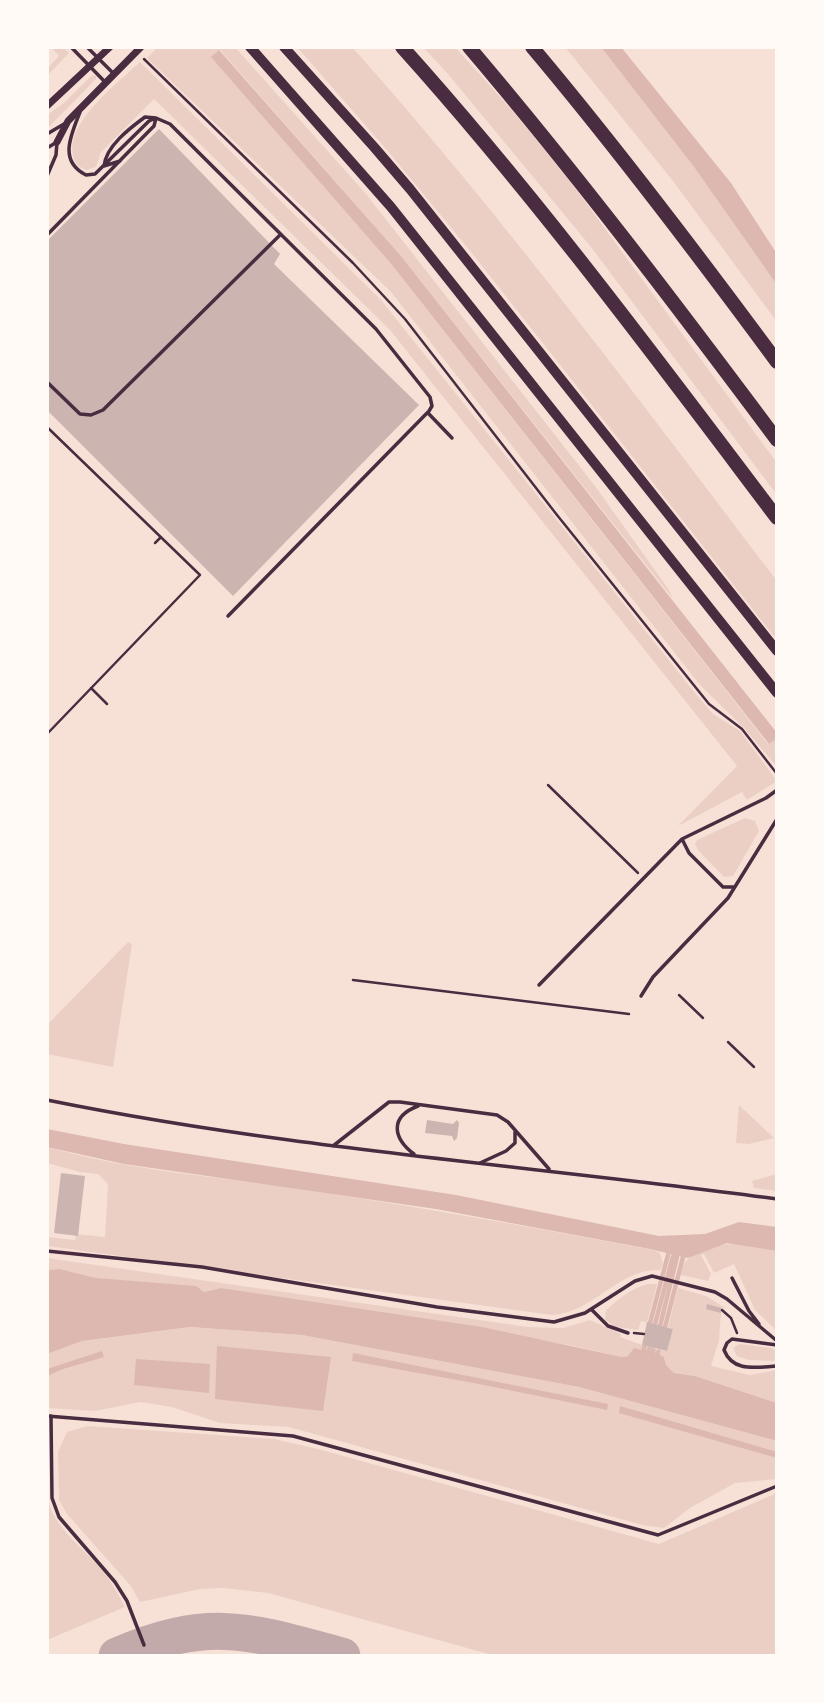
<!DOCTYPE html>
<html>
<head>
<meta charset="utf-8">
<style>
  body { margin:0 }
  #map { position:relative; width:824px; height:1703px; overflow:hidden; background:#f7e1d7; font-family:"Alegreya Sans",sans-serif }
  canvas { display:block }
  .frame { position:absolute; inset:0; border:49px solid #fffaf5; pointer-events:none }
</style>
</head>
<body>
<div id="map">
<canvas width="824" height="1703"></canvas>
<div class="frame"></div>
</div>
<script>
const context = document.querySelector('canvas').getContext('2d');
context.lineJoin = 'round';
function fill(path, color) { context.fillStyle = color; context.fill(path, 'evenodd'); }
function trace(path, color, width, dash) { context.strokeStyle = color; context.lineWidth = width; context.lineCap = dash ? 'butt' : 'round'; context.setLineDash(dash || []); context.stroke(path); }
fill(new Path2D(`
  M51 47H63L69 53 47 76V69L59 56Z
  M158 47H235L366 194 595 486 669 590 673 599 401 256 220 50 212 57 392 265 768 744 777 738V767L744 728 700 685 391 292 147 58Z
  M297 47H352C504 217 639 400 777 581V640L467 247 387 150Z
  M423 47H455L511 109 567 177 777 463V495L591 247 448 74Z
  M565 47H601L694 167 777 285V322L673 181Z
  M140 62 381 300 695 693 713 714 740 731 777 781 747 800 742 792 678 826 737 766 390 330 154 99 101 152 96 167 86 170 78 166C53 131 118 83 140 62Z
  M92 75 96 76V79L49 127 47 115 64 103Z
  M745 818 755 821 759 831 733 876 724 877 698 850 695 844 697 840Z
  M128 942 132 944 113 1067 47 1054V1025Z
  M739 1105 774 1138 749 1144 736 1143Z
  M47 1147C127 1170 211 1176 293 1188 413 1206 533 1227 653 1250L660 1253 663 1264 660 1270C619 1268 593 1313 552 1315L47 1246V1237L75 1240 76 1234 105 1237 108 1184 98 1174 80 1172 47 1163Z
  M777 1174V1191L754 1188 752 1181Z
  M733 1243 777 1251V1331L755 1310 734 1264 714 1273 704 1254 701 1255 711 1274 708 1281 681 1275C682 1269 683 1263 688 1259 696 1252 723 1243 733 1243Z
  M47 1258 528 1327 563 1328 590 1320 621 1334 620 1337 642 1345 641 1350 634 1351 628 1356 622 1357 569 1345 221 1288 204 1292 96 1278 60 1269 47 1270Z
  M648 1284H657L647 1322 641 1321 638 1330 616 1327 605 1320 606 1310C618 1299 632 1288 648 1284Z
  M678 1288 706 1296 727 1309 707 1304 721 1313 719 1340 711 1366 750 1375 777 1370V1403L695 1376 674 1373 666 1365 664 1357 660 1355 661 1350 667 1351 673 1329 668 1327Z
  M190 1327 302 1335 579 1387 777 1441V1479L735 1483 690 1508 664 1528 642 1525 289 1427 220 1423 172 1407 140 1402 95 1411 47 1408V1354L82 1341Z
  M739 1344 771 1348 777 1351V1361L749 1360 737 1356 733 1348Z
  M88 1426 274 1439 322 1450 659 1544 777 1493V1656H496L268 1593 224 1588 200 1589 140 1602 130 1585 67 1514 59 1500 58 1452 67 1432Z
  M47 1495C50 1526 87 1550 105 1574 113 1584 119 1596 125 1607L47 1640Z`), '#ebcfc5');
fill(new Path2D(`
  M601 47H621L731 183 777 254V285L694 167Z
  M219 50 401 256 777 733V738L769 744 392 265 211 57Z
  M47 1129 124 1144 456 1195 659 1236 705 1234 739 1222 777 1227V1251L727 1243 688 1258 683 1257 650 1249 436 1209 124 1164 47 1147Z
  M60 1269 96 1278 196 1286 204 1292 221 1288 482 1327 622 1357 628 1356 634 1348 641 1350 642 1345 647 1346 646 1351 648 1346 656 1349 655 1354 657 1349 661 1350 660 1355 664 1357 666 1365 674 1373 695 1376 777 1403V1441L579 1387 302 1335 190 1327 82 1341 47 1354V1270Z
  M217 1346 331 1357 323 1411 215 1399Z
  M102 1351 104 1357 63 1369 47 1376V1369Z
  M353 1353 608 1404 607 1410 479 1384 352 1361Z
  M136 1359 210 1364 209 1393 134 1385Z
  M620 1406 777 1452V1458L619 1413Z`), '#dcb8b0');
trace(new Path2D(`
  M650 1323 668 1255
  M655 1324 673 1256
  M660 1326 677 1257
  M665 1327 683 1257`), '#dcb8b0', 4.5);
trace(new Path2D(`
  M117 1656C210 1616 250 1631 342 1656`), '#c3aaaa', 37);
fill(new Path2D(`
  M159 129 280 254 274 264 419 405 233 596 47 410V241Z
  M427 1120 453 1124 457 1120 459 1123 457 1138 454 1141 452 1136 425 1133Z
  M61 1173 85 1176 78 1236 54 1233Z
  M707 1304 722 1308 721 1313 706 1309Z
  M647 1322 673 1329 667 1351 642 1345Z`), '#ccb4b1');
trace(new Path2D(`
  M144 59 353 263 405 319 557 515 709 704 742 729 777 774
  M47 427 200 575 47 734
  M155 543 161 537
  M91 688 107 704
  M548 785 638 873
  M777 841V844
  M353 980 629 1014
  M679 995 703 1018
  M728 1042 754 1067
  M722 1310 731 1318 737 1333
  M634 1333 644 1334`), '#4a2c40', 2.5);
trace(new Path2D(`
  M71 47 106 83
  M87 47 113 73
  M80 112C71 135 58 161 86 175L95 174 149 121 156 118 170 124 376 329 430 397 432 406 429 411 228 616
  M47 134 64 124
  M47 148 57 142
  M47 176 56 155 57 142
  M47 235 148 132 154 126 156 118 145 117C130 128 106 146 104 166L120 161
  M47 382 80 414 91 415 103 410 280 235
  M428 413 452 438
  M682 839 689 853 723 887H734
  M539 985 682 839 766 798 777 790
  M641 996 653 977 728 898 777 819
  M47 1100C288 1149 534 1166 777 1199
  M333 1146 389 1102H400L497 1115 508 1122 549 1169
  M414 1154C393 1138 389 1117 418 1106
  M480 1163 506 1151 515 1143V1132
  M47 1251 202 1267 437 1307 554 1322 585 1313 635 1281 652 1276 715 1292 727 1299 777 1341
  M732 1278 749 1311 759 1324
  M592 1310 608 1326 628 1333
  M777 1345 732 1339 727 1343 724 1350C733 1373 757 1367 777 1366
  M47 1416 293 1436 658 1535 777 1486
  M51 1416 52 1498 59 1517 115 1582 127 1601 144 1645`), '#4a2c40', 3.5);
trace(new Path2D(`
  M47 106 110 47
  M57 142 68 121 141 47`), '#4a2c40', 7);
trace(new Path2D(`
  M250 47 391 207 777 693
  M284 47 374 147 410 189 777 651`), '#4a2c40', 10);
trace(new Path2D(`
  M402 47C536 196 656 358 777 518
  M469 47C577 174 677 306 777 440
  M532 47C618 149 698 255 777 362`), '#4a2c40', 14);
</script>
</body>
</html>
